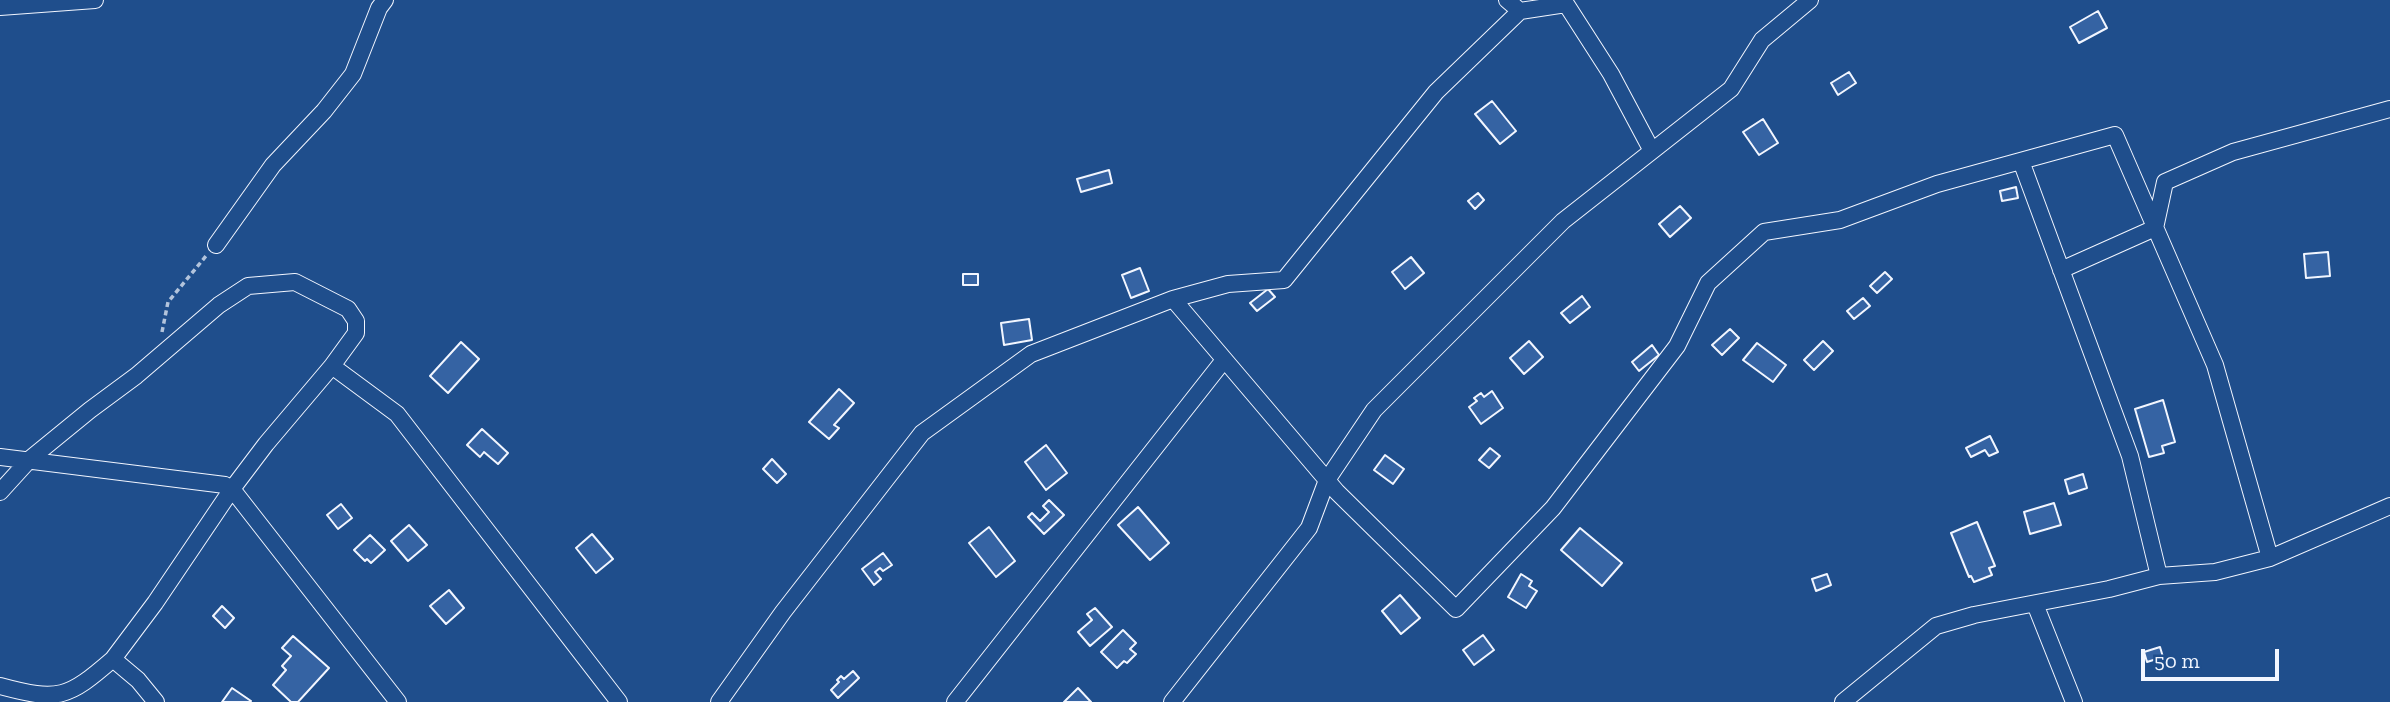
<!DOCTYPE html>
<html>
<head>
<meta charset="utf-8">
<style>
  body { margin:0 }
  #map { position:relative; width:2390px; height:702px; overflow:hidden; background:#1f4e8c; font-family:"Zilla Slab",serif }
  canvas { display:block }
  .scale { position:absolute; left:2141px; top:649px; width:138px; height:32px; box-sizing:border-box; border:4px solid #f2f6ff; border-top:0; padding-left:9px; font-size:21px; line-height:24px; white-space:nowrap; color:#f2f6ff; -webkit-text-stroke:5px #1f4e8c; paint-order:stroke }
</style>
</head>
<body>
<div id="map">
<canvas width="2390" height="702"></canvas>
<div class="scale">50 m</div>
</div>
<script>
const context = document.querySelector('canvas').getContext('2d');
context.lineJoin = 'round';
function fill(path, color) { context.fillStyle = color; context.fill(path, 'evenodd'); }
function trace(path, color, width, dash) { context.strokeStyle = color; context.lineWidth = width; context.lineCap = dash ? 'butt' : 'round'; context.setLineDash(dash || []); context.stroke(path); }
const building = new Path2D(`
  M2098 11 2107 28 2079 43 2070 27Z
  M1849 72 1856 83 1838 95 1831 83Z
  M1492 101 1516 131 1500 144 1475 114Z
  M1763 119 1778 143 1759 155 1743 132Z
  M1109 170 1112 183 1081 192 1077 179Z
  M2016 187 2018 198 2002 201 2000 191Z
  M1478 193 1484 200 1475 209 1468 201Z
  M1680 206 1691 218 1670 237 1659 224Z
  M2328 252 2330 276 2306 278 2304 254Z
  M1411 257 1424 273 1405 289 1392 272Z
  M1140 268 1149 291 1131 298 1122 275Z
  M1885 272 1892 279 1877 293 1870 286Z
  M963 274H978V285H963Z
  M1268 289 1275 297 1257 311 1250 303Z
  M1582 296 1590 307 1570 323 1561 313Z
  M1863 298 1870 306 1854 319 1847 311Z
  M1029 319 1032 340 1004 345 1001 323Z
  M1730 329 1739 338 1722 355 1712 345Z
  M1529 341 1543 357 1524 374 1510 358Z
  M1823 341 1833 351 1814 370 1804 360Z
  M461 342 479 359 448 393 430 376Z
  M1757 343 1786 365 1773 382 1743 360Z
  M1652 345 1659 355 1639 371 1632 362Z
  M839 389 854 403 834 425 839 428 829 439 809 422Z
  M1492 391 1503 408 1481 424 1469 407 1477 401 1474 398 1481 393 1484 397Z
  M2163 400 2175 442 2162 446 2164 453 2149 457 2135 409Z
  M482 429 508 453 498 464 484 452 480 457 467 445Z
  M1990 436 1998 452 1989 456 1985 450 1971 457 1966 448Z
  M1046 445 1067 473 1046 490 1025 462Z
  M1490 448 1500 456 1489 468 1479 460Z
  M1385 455 1404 469 1393 484 1374 470Z
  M772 459 786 474 777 483 763 469Z
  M2083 474 2087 488 2069 494 2065 480Z
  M1049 500 1064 515 1044 534 1028 517 1032 513 1040 521 1049 512 1043 506Z
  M2054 503 2061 525 2030 534 2024 512Z
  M341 504 352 518 338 529 327 515Z
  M1138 507 1169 543 1150 560 1118 525Z
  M1977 522 1995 566 1989 568 1992 575 1974 582 1971 576 1969 577 1951 533Z
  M409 525 427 545 408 561 391 541Z
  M989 527 1015 561 996 577 969 543Z
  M1580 528 1622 563 1602 586 1561 550Z
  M592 534 613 559 596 573 576 548Z
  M370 535 385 550 371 563 367 559 365 561 354 550Z
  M883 553 892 565 883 571 880 568 875 572 881 579 874 585 862 569Z
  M1521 574 1532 581 1529 586 1537 591 1526 608 1508 597Z
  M1827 574 1831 585 1816 591 1812 579Z
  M449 590 464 608 446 624 430 606Z
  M1400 595 1420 618 1401 634 1382 611Z
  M222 606 234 618 225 628 213 616Z
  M1095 608 1112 627 1090 646 1078 632 1092 620 1087 614Z
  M1123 630 1136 643 1130 649 1136 654 1127 663 1124 661 1117 668 1101 652Z
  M1483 635 1494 650 1474 665 1463 650Z
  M293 636 329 668 298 702H291L273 685 286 670 282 666 291 656 282 648Z
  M2160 647 2163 657 2147 662 2144 652Z
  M853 671 859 678 838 698 831 690 839 682 837 680 841 676 844 679Z
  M232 688 251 701 250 702H222Z
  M1078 688 1091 702H1064Z`);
fill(building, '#3563a3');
trace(building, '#f2f6ff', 2);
const minor = new Path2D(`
  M0 7 95 0
  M1520 11 1566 4 1611 74 1652 151
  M2021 161 2130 456 2159 576
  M216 245 273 165 324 111 353 74 379 8 385 0
  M2061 270 2155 228 2165 182 2233 152 2390 109
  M1173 299 1228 284 1284 280 1436 92 1520 11 1507 0
  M332 366 397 414 619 702
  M0 457 225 485 232 489 398 702
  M0 492 30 459 90 410 136 376 219 305 248 286 295 282 348 309 356 321V333L332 366 266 444 232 489 155 603 113 659
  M2035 604 2074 702
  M0 686C59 702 68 698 113 659L138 680 156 702
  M719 702 783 612 922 433 1031 354 1173 299 1337 492 1456 609 1553 508 1677 346 1708 283 1764 232 1840 220 1937 184 2115 135 2215 365 2270 558
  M955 702 1224 360
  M1172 702 1309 528 1327 480 1374 410 1563 221 1731 89 1762 40 1810 0
  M1843 702 1936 626 1974 615 2109 589 2159 576 2215 572 2270 558 2390 506`);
trace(minor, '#f2f6ff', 18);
trace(new Path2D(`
  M162 332 168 302 206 256`), '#b3c4dc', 3.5, [5, 3.5]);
trace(minor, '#1f4e8c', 16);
</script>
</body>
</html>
